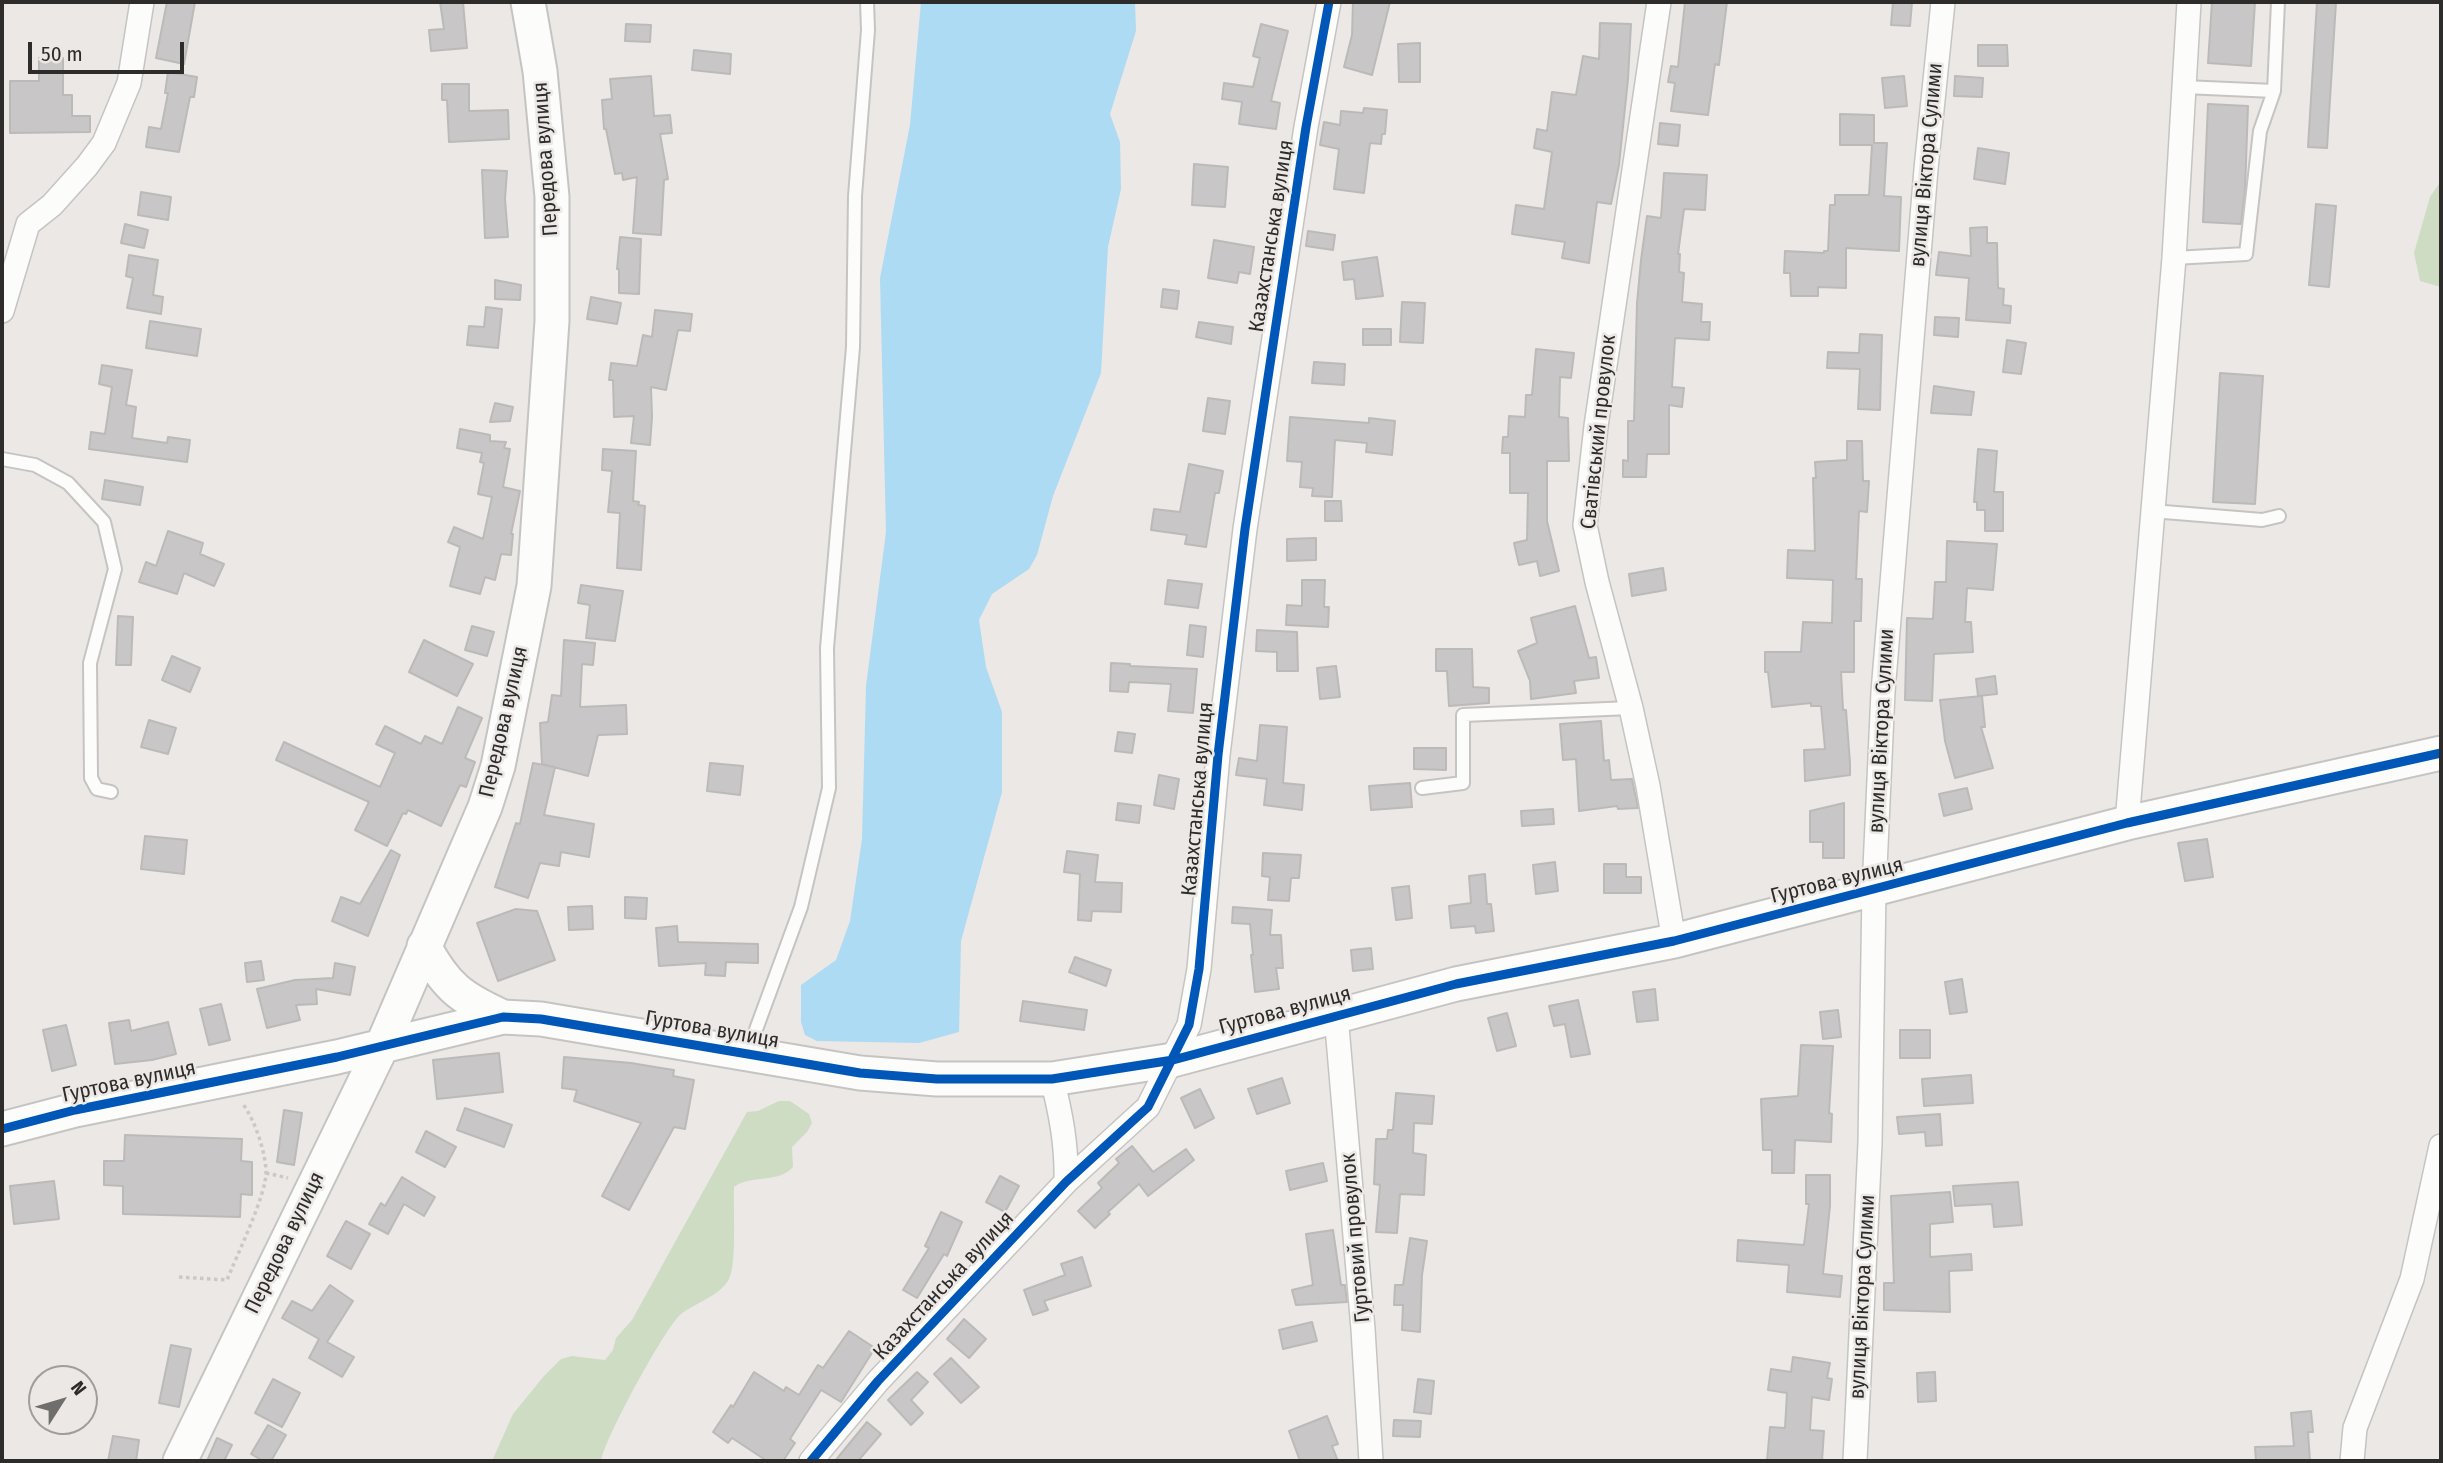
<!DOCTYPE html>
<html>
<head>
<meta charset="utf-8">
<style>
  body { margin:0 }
  #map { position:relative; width:2443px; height:1463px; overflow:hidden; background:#ebe8e6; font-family:"Fira Sans Condensed",sans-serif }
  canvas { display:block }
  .frame { position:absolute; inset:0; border:4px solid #2d2c2b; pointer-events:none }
  .north { position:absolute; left:28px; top:1365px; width:70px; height:70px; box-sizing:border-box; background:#ece8e5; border:2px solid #a09d9b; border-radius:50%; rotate:53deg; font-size:19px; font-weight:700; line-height:28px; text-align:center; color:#2d2c2b }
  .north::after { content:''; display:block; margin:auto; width:24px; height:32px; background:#706e6c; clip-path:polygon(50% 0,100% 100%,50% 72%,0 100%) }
  .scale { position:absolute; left:28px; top:42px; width:156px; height:32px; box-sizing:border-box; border:4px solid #2d2c2b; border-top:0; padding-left:9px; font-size:21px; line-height:24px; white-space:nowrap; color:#2d2c2b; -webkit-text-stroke:5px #ece8e5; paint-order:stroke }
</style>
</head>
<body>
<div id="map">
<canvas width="2443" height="1463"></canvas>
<div class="frame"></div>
<div class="north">N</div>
<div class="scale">50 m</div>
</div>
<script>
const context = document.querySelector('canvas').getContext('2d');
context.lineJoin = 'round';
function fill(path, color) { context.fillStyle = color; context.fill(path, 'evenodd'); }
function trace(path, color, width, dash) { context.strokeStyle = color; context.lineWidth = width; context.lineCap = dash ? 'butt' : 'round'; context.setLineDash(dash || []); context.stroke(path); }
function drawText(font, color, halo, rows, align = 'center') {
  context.font = font + ' "Fira Sans Condensed",sans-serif'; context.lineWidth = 5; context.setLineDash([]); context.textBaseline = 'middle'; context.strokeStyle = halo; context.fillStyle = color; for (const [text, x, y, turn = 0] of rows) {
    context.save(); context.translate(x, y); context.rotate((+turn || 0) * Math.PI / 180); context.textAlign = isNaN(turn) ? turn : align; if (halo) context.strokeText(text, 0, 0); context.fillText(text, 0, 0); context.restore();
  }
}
fill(new Path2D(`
  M2441 181V287L2420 281 2414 253 2430 197Z
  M779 1101H790L809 1114 812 1123 807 1132 792 1147 793 1167C778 1184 752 1174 734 1187 733 1207 737 1264 729 1279 720 1296 695 1303 681 1314 665 1327 604 1440 601 1461H492L513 1414 544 1376 561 1359 572 1356 605 1360 613 1350 616 1338 632 1320 747 1112 758 1111Z`), '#cedcc3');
fill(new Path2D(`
  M921 2H1135L1136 31 1110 114 1120 142 1121 189 1108 247 1101 373 1053 496 1037 555 1029 569 992 594 979 620 986 667 1002 712V792L961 941 959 1032 919 1043 817 1041 805 1035 801 1022V985L836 960 850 921 862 839 866 686 886 532 880 278 910 125Z`), '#addbf3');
const building = new Path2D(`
  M167 2H195L184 64 156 58Z
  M440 2H463L467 48 431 51 429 30 444 29Z
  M1353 2H1390L1372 75 1344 67 1352 35Z
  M1685 2H1727L1719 65 1715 64 1708 115 1671 111 1675 83 1668 82 1671 66 1678 67Z
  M1893 2H1912L1910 26 1891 25Z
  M2212 2H2255L2251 66 2208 63Z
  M2317 2H2336L2327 148 2308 147Z
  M1600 23 1631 24 1628 79 1619 165 1611 204 1597 202 1589 263 1562 258 1565 242 1512 234 1516 205 1544 209 1552 152 1534 148 1537 129 1547 131 1552 92 1576 95 1583 56 1599 59Z
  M626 24 651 25 650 42 625 41Z
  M1261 24 1288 31 1271 101 1280 103 1276 129 1239 124 1242 102 1222 99 1224 83 1253 87 1260 58 1253 56Z
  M1420 43V82H1399L1398 44Z
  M1978 45H2007L2008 66H1978Z
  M694 50 731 54 730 74 692 70Z
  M39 58H63V95H72V116H90V132L10 133V81H39Z
  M168 72 197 77 194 97H190L179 152 146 147 149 127 161 129 168 93H165Z
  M651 76 654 116 670 115 672 133 660 134 668 179 664 180 661 235 633 233 637 177 623 180 622 173 615 174 606 129H604L602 100 612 99 610 79Z
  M1904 76 1907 106 1885 108 1882 78Z
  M1955 76 1983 78 1982 97 1954 96Z
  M442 84H469V111L508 110 509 139 449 142 447 100H442Z
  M2208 104 2248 106 2245 190 2241 224 2203 222Z
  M1364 108 1387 110 1385 134H1382L1381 144 1370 143 1364 193 1334 189 1339 149 1320 145 1324 122 1340 125 1341 111 1363 113Z
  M1840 114 1874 115V143H1887L1884 196 1901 197 1899 251 1846 248V288L1818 287V296H1791L1790 273H1784L1785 251 1824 253V251H1828L1830 205H1835V195H1869L1872 145H1840Z
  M1660 123 1680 125 1678 146 1658 144Z
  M1978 148 2009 153 2005 184 1974 179Z
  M1194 164 1228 167 1225 207 1192 205Z
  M482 170 507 171 505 199 508 237 485 238Z
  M1664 173 1707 175 1705 210 1684 209 1678 254H1680L1679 272 1684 273 1682 302 1702 304 1701 322H1710L1709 340 1675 338 1672 387 1684 388 1682 407 1669 405V454H1647L1646 477H1623V460L1628 461V421H1634L1637 303 1641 260 1647 216 1661 218Z
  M141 192 171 197 168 220 138 215Z
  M2316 204 2336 206 2329 287 2309 285Z
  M125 224 148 230 144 248 121 243Z
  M1987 227V243H1997L1998 288 2004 289 2003 305 2011 306 2010 323 1966 320 1969 278 1936 275 1939 252 1971 256 1970 228Z
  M1308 231 1335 235 1333 250 1306 246Z
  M620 237 641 239 639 294 619 293V269H617Z
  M1214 240 1254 247 1250 274 1239 272 1237 283 1208 278Z
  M129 255 158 260 153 295 163 297 161 314 127 308 133 278 126 276Z
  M1377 257 1383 296 1356 299 1354 279 1344 280 1342 262Z
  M495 280 521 285 520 300 495 299Z
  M1163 289 1179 291 1177 309 1161 307Z
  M591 297 621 303 617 324 587 319Z
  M1402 302 1425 303 1423 343 1400 342Z
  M486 307 502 309 498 348 467 345 469 326 484 327Z
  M655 310 692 314 690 331 678 330 666 390 651 387 652 417 650 445 631 443 634 416 614 417 613 380H609L611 363 637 366 643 335 652 337Z
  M1935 317 1959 318 1958 337 1934 335Z
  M150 321 201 329 197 356 146 348Z
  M1199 322 1233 327 1231 344 1196 337Z
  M1363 329H1391V345H1363Z
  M1860 334 1882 335 1880 410 1858 409 1860 369 1827 368 1828 352 1859 353Z
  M2007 340 2026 343 2021 374 2003 372Z
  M1536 349 1574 353 1571 378 1560 377 1559 417 1568 418 1569 461H1547V521L1559 571 1540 576 1537 561 1519 565 1514 543 1527 540 1528 493H1510V453H1502L1503 437H1508L1509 416 1525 417 1526 395H1532Z
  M1314 362 1345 364 1344 385 1312 383Z
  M102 365 132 370 126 405 136 407 132 438 167 443 168 437 190 440 187 462 89 449 91 432 105 434 112 387 99 384Z
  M2220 373 2263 376 2255 504 2213 502Z
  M1934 386 1974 392 1971 415 1931 413Z
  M1208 398 1230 401 1225 434 1203 431Z
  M495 403 513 407 510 421 490 422Z
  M1290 417 1369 423V418L1395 421 1392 455 1366 452 1367 443 1335 440 1332 497 1312 496 1313 488 1300 487 1302 462 1287 461Z
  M460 429 490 435V441L506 442 504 448 510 449 503 487 520 491 511 534H513L511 555 501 554 495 580 485 577 480 594 450 586 460 547 448 542 454 527 483 539 492 497 478 494 484 463 480 462 482 453 457 448Z
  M1847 441H1862L1863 481H1869L1867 512 1859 511 1856 579H1862L1861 621H1854V672H1841L1843 710H1846L1850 763V775L1805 781 1804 750 1825 749 1821 706H1811V703L1772 707 1768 672H1765V652H1801L1803 622 1832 623 1833 580 1787 578 1788 550 1815 551 1813 478H1816L1815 462 1847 460Z
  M603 449 636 451 633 501 639 502 638 505 645 506 641 570 617 568 620 513 608 512 612 471 602 470Z
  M1978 449 1997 451 1994 492H2003V531H1985V510H1977V502H1974Z
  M1189 464 1223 471 1219 493H1215L1206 547 1185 544 1187 535 1151 530 1154 509 1180 512Z
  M105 480 143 487 140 505 102 499Z
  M1325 501H1341L1342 521H1325Z
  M168 531 203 543 200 554 224 564 214 586 184 573 177 594 139 582 146 562 156 566Z
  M1316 538V560L1287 561V539Z
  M1947 541 1997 544 1993 590 1967 588 1965 622H1971L1973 652 1934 654 1932 701 1905 700 1907 618 1933 619 1935 582H1946Z
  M1663 568 1666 590 1632 596 1629 574Z
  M1168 580 1202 584 1198 608 1165 604Z
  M1302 580H1325L1324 607H1329L1328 627 1286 625 1287 605 1302 606Z
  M581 585 623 591 615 641 586 638 590 605 578 603Z
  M1575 606 1589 658 1596 657 1599 678 1574 681 1576 693 1531 699 1530 681 1518 651 1537 643 1531 618Z
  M118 616 133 617 131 665H116Z
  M1190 625 1206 627 1203 657 1187 655Z
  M472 626 494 632 487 656 465 650Z
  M1257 630 1297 632 1298 671H1277V652L1256 651Z
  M424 640 473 664 457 696 409 672Z
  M564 640 595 643 593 665 582 664 580 707 626 705 627 734 598 735 588 776 542 764 540 723 548 722 552 695 561 696Z
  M1436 649H1472L1473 687 1489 688V703L1449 706 1447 671H1436Z
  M172 656 200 668 190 692 162 680Z
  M1111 663 1130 664V666L1197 669 1193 713 1168 711 1171 684 1129 682 1128 692 1110 691Z
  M1336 666 1340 697 1320 699 1317 668Z
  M1995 676 1997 694 1978 696 1976 679Z
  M1982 696 1985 727H1981L1993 768 1955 778 1945 741 1940 700Z
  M458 707 482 718 465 758 475 762 466 787 460 785 441 826 408 810 406 814 403 813 387 846 355 830 369 802 276 760 284 742 380 787 395 753 376 744 385 726 421 744 425 736 442 744Z
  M149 720 176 728 168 754 141 747Z
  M1601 721 1604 761 1609 760 1611 780 1632 779 1638 808 1618 809 1617 806 1579 811 1576 759 1563 760 1560 724Z
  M1260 725 1287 727 1283 783 1304 785 1302 810 1264 805 1267 779 1236 775 1239 758 1257 761Z
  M1118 732 1135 734 1132 753 1115 751Z
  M1414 748H1446V770L1414 769Z
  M533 763 555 767 544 815 594 824 589 857 561 852 559 866 540 863 528 898 495 887 516 823 520 824Z
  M710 763 743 766 740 795 707 791Z
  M1159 775 1179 779 1174 809 1154 805Z
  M1410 783 1412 807 1371 810 1369 786Z
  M1967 788 1972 809 1944 816 1939 794Z
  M1118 803 1141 806 1139 823 1116 820Z
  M1844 803V858H1823V842H1810V811Z
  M1553 809 1554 824 1522 826 1521 811Z
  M145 836 187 840 184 874 141 869Z
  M2207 839 2213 877 2185 881 2178 843Z
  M391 850 400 855 368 936 332 921 341 897 360 904Z
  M1067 851 1098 855 1095 882 1122 883 1121 912 1092 911 1091 921 1078 920 1080 874 1064 872Z
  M1263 853 1301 855 1299 878H1291L1289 901 1268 900 1270 877 1262 876Z
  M1555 862 1558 891 1536 894 1533 865Z
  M1604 864H1626V877H1641V893H1604Z
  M1485 874 1487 904H1491L1494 931 1476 933 1475 926 1451 928 1449 906 1471 903 1469 876Z
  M1409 886 1412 918 1396 920 1392 888Z
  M625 897 647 898 646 919 625 918Z
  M592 906 593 929 569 930 568 907Z
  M1233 907 1272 910 1270 935H1281L1283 968H1276L1279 989 1255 992 1251 955H1253L1250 924 1232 923Z
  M516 909 537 911 555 960 498 981 477 923Z
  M677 926 678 942 758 944V963L726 962 725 976 705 975 706 963 659 966 656 928Z
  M1371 948 1373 969 1353 971 1351 950Z
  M1075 957 1111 970 1106 986 1069 972Z
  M261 961 264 980 247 982 245 963Z
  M335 963 355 967 350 995 316 989 317 1004 296 1005 300 1020 267 1028 257 989 295 980 333 978Z
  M1962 979 1967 1012 1950 1014 1945 982Z
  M1655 989 1658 1020 1637 1022 1633 992Z
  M1578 1000 1590 1054 1571 1057 1565 1024 1554 1026 1549 1006Z
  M1023 1001 1087 1010 1084 1030 1020 1021Z
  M221 1004 230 1040 209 1045 200 1009Z
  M1838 1010 1841 1037 1823 1039 1820 1012Z
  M1507 1013 1516 1046 1497 1051 1488 1018Z
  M129 1020 131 1031 168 1022 176 1054 152 1060 115 1064 109 1023Z
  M66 1025 76 1065 52 1071 43 1030Z
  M1900 1030H1930V1058H1900Z
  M1801 1045 1833 1046 1829 1113 1832 1114 1831 1142 1795 1140 1794 1173H1772V1150H1763L1761 1099 1798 1096Z
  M499 1053 503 1092 437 1099 433 1060Z
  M564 1057 631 1063 661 1068 674 1070 673 1076 694 1080 685 1129 674 1127 629 1210 602 1196 641 1123 574 1101 577 1090 562 1088Z
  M1971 1075 1973 1103 1924 1106 1922 1079Z
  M1282 1078 1290 1103 1257 1114 1248 1089Z
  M1200 1089 1214 1118 1195 1128 1181 1098Z
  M1396 1093 1434 1096 1432 1124 1414 1123 1413 1153 1426 1155 1424 1195 1400 1194 1397 1233 1376 1232 1380 1185 1374 1184 1376 1139H1387L1388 1130H1393Z
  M465 1108 512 1125 504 1147 457 1130Z
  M284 1110 302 1113 294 1165 277 1162Z
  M1940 1114 1942 1145 1926 1146 1925 1132 1899 1134 1897 1117Z
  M426 1131 456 1147 445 1167 416 1152Z
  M125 1135 242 1139 241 1161 252 1162V1195L241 1194 240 1217 123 1214V1186L104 1185V1161H124Z
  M1132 1146 1153 1172 1186 1149 1194 1160 1148 1196 1139 1184 1108 1212 1110 1214 1095 1228 1078 1211 1102 1188 1098 1183 1119 1163 1116 1159Z
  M1323 1163 1327 1181 1290 1190 1286 1171Z
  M1806 1175H1830V1206L1823 1274 1842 1276 1840 1297 1787 1292 1789 1265 1737 1261 1738 1240 1804 1245 1809 1204H1806Z
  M1000 1176 1019 1186 1005 1212 986 1202Z
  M402 1177 435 1197 424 1216 404 1204 388 1234 369 1224 381 1203 385 1206Z
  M54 1181 59 1219 14 1224 10 1186Z
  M2018 1182 2022 1225 1994 1227 1992 1204 1955 1206 1953 1186Z
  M1950 1192 1953 1222 1930 1224V1257L1971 1254 1972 1270 1949 1271 1950 1312 1884 1310V1283H1894L1891 1196Z
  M941 1212 962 1222 947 1256 944 1254 917 1298 903 1290 929 1248 925 1246Z
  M346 1221 370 1234 351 1269 327 1256Z
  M1333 1230 1341 1285H1345L1347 1302 1296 1305 1292 1290 1313 1285 1306 1234Z
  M1410 1238 1427 1241 1422 1275 1420 1332 1402 1330 1403 1305H1394L1395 1285H1403Z
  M1082 1257 1091 1286 1044 1301 1048 1310 1033 1315 1024 1290 1065 1275 1061 1264Z
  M330 1285 353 1301 327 1342 354 1357 342 1377 309 1358 319 1339 282 1318 292 1301 312 1311Z
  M964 1319 986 1339 969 1358 947 1339Z
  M1312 1322 1317 1341 1283 1349 1279 1330Z
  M849 1331 875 1348 841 1402 821 1390 790 1439 795 1443 783 1461H767L732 1438 728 1443 713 1432 731 1405 733 1407 754 1372 784 1391 786 1387 799 1395 818 1365 823 1368Z
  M171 1345 191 1349 179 1407 159 1403Z
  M1793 1357 1830 1363 1827 1378 1832 1379 1829 1400 1812 1397 1810 1430 1824 1431 1822 1461H1767L1770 1427 1785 1428 1787 1393 1768 1390 1771 1369 1791 1372Z
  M951 1358 979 1387 961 1403 934 1374Z
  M917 1372 928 1382 911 1400 923 1413 911 1425 888 1400Z
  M1935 1372 1936 1401 1918 1402 1917 1373Z
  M273 1379 300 1393 282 1427 255 1413Z
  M1418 1379 1434 1381 1431 1414 1414 1412Z
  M2311 1411 2313 1432H2308L2310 1461H2256L2255 1447 2294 1446 2291 1413Z
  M1327 1416 1338 1444 1332 1446 1338 1461H1300L1289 1431Z
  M1394 1420 1421 1421 1420 1437 1393 1436Z
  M867 1422 881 1434 858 1461H835Z
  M268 1425 286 1435 271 1461H263L251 1454Z
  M113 1436 139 1440 136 1461H108Z
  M217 1438 232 1445 224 1461H207Z`);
fill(building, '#c8c6c6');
trace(building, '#bcbab9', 2);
const lane = new Path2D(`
  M2184 87 2274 91
  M2174 258 2246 254 2260 131 2274 91 2278 2
  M2 459 35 465 68 483 104 522 115 569 90 663 91 778 97 789 111 792
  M2152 511 2262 520 2279 516
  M1422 788 1463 783V715L1631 708
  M747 1054 801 907 829 788 827 648 853 347 855 196 868 30 867 2`);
const street = new Path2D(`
  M1659 2 1596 426 1585 525 1597 582 1631 708 1648 786 1674 941
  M2 311 28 224 52 205 87 166 104 143 129 83 142 2
  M2127 823 2174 258 2189 2
  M1336 1015 1363 1329 1371 1461
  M1052 1079C1061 1114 1067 1146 1066 1182
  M811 1461 878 1381 1066 1182 1148 1107 1189 1025 1199 969 1218 755 1245 529 1306 127 1329 2
  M1855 1461 1870 1143 1874 890 1883 692 1926 169 1943 2
  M2352 1461 2355 1428 2412 1279 2441 1146`);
const secondary = new Path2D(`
  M424 946C446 987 461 998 503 1017
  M2 1129 75 1110 337 1057 503 1017 541 1019 860 1073 937 1079H1052L1173 1060 1456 984 1674 941 2127 823 2441 753
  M180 1461 382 1046 485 807 498 766 534 586 552 321V197L540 71 528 2`);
trace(lane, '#c6c4c3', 16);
trace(street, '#c6c4c3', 26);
trace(secondary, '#c6c4c3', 37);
trace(new Path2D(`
  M266 1173 288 1178
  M179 1277 227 1280C236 1257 267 1194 266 1171 265 1150 255 1121 243 1104`), '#c9c9c9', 3.5, [3.5, 3.5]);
trace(lane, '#fcfcfb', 12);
trace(street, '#fcfcfb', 23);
trace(secondary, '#fcfcfb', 33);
trace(new Path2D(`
  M2 1129 75 1110 337 1057 503 1017 541 1019 860 1073 937 1079H1052L1173 1060 1456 984 1674 941 2127 823 2441 753
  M811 1461 878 1381 1066 1182 1148 1107 1189 1025 1199 969 1218 755 1245 529 1306 127 1329 2`), '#0057b8', 9);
drawText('21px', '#2d2c2b', '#ece8e5', [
  ["Передова вулиця",546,159,-94],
  ["вулиця Віктора Сулими",1927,165,-85],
  ["Казахстанська вулиця",1272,236,-81],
  ["Сватівський провулок",1599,432,-84],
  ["Передова вулиця",504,722,-77],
  ["вулиця Віктора Сулими",1882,731,-87],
  ["Казахстанська вулиця",1198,799,-85],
  ["Гуртова вулиця",1837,881,-14],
  ["Гуртова вулиця",1285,1011,-15],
  ["Гуртова вулиця",712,1030,10],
  ["Гуртова вулиця",129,1082,-12],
  ["Гуртовий провулок",1356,1238,-95],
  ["Передова вулиця",285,1243,-64],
  ["Казахстанська вулиця",944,1286,-47],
  ["вулиця Віктора Сулими",1863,1297,-87]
]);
</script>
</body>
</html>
